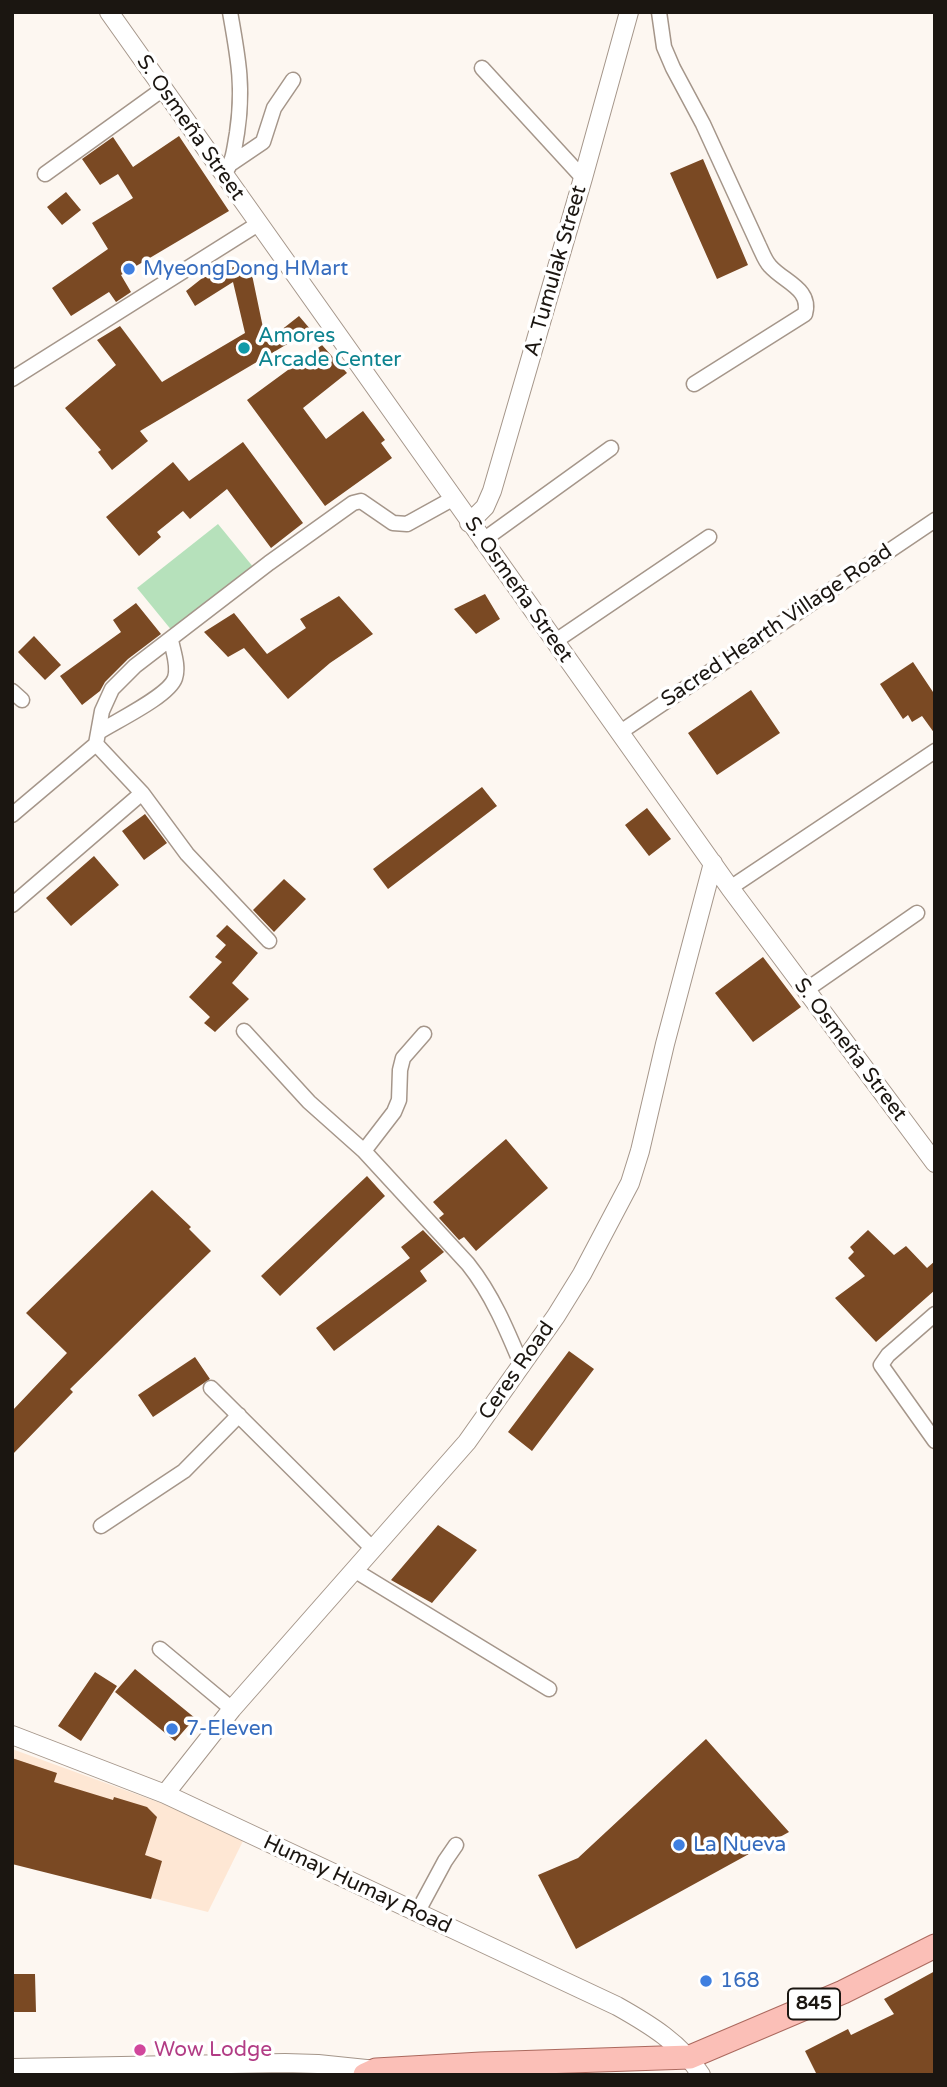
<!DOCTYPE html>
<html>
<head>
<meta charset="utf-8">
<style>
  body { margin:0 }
  #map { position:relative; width:947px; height:2087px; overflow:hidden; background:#fdf7f1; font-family:"Varela Round",sans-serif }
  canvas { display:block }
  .frame { position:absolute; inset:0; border:14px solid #1b1611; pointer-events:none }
</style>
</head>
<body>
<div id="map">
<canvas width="947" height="2087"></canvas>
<div class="frame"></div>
</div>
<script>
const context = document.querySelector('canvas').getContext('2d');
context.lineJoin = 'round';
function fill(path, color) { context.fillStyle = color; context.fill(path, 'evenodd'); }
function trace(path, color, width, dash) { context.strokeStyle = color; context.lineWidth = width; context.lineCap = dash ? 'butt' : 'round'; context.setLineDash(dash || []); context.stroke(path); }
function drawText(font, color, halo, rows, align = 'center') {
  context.font = font + ' "Varela Round",sans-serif'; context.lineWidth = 7; context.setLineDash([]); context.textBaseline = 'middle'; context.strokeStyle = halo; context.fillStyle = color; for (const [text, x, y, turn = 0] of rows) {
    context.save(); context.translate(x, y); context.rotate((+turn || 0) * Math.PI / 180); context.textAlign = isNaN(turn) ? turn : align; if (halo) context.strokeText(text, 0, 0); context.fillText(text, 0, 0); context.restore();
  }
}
fill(new Path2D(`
  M12 1749 169 1806 243 1841 208 1912 12 1863Z`), '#fee7d4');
fill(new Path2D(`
  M218 524 254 568 173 632 137 588Z`), '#b6e1bb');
fill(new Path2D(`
  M179 136 229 211 121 275 131 292 116 302 109 292 71 316 52 288 108 249 92 223 133 198 118 174 100 185 82 159 113 137 133 167Z
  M703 159 748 265 717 279 670 173Z
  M66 192 81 210 62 225 47 207Z
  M257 266 251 270 266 342 299 316 311 330 140 431 148 441 112 470 98 452 101 450 65 408 116 365 97 340 120 326 162 382 245 333 233 282 195 306 186 291 215 268Z
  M322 345 347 373 303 408 326 439 363 411 385 440 381 443 392 458 325 506 247 400Z
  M243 442 303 523 271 548 227 489 190 519 183 511 157 532 161 537 139 556 106 517 173 462 189 481Z
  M485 594 500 619 476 634 454 609Z
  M339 596 373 634 330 663 288 699 244 648 228 657 204 632 234 613 267 654 306 628 300 619Z
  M136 603 161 634 128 659 105 682 100 691 82 705 60 676 121 632 113 620Z
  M34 636 61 665 45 680 18 652Z
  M913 662 935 695V734L922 716 912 722 908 715 903 719 880 684Z
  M751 690 780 733 717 775 688 733Z
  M482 787 497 806 388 889 373 869Z
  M647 808 671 839 649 856 625 825Z
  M145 814 167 843 144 860 122 831Z
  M94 856 119 885 71 926 46 898Z
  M284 879 306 899 274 932 253 910Z
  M227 925 258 953 232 983 249 999 215 1032 204 1023 210 1017 189 997 222 962 215 957 226 945 216 936Z
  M763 957 801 1007 753 1042 715 993Z
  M506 1139 548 1188 476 1251 464 1237 459 1240 439 1218 444 1214 433 1202Z
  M367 1176 385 1196 280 1296 261 1276Z
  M152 1190 191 1227 189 1229 211 1251 70 1389 73 1392 12 1455V1411L67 1353 26 1313Z
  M423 1230 444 1252 420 1271 427 1281 334 1351 316 1328 410 1258 401 1247Z
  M868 1230 894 1255 906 1246 927 1268 935 1261V1290L876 1342 835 1298 865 1276 848 1258 854 1252 850 1247Z
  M569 1351 594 1369 532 1451 508 1432Z
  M195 1357 210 1379 153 1417 138 1395Z
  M438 1525 477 1550 432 1603 391 1580Z
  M135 1669 195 1718 175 1741 115 1692Z
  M95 1672 117 1686 81 1741 58 1726Z
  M706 1739 789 1832 576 1949 538 1875 578 1858Z
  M12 1758 57 1773 54 1782 113 1800 114 1797 147 1807 157 1817 145 1855 162 1861 151 1899 12 1864Z
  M935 1971V2075H817L805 2051 848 2029 851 2035 894 2014 884 1999Z
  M12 1974H35L36 2012H12Z`), '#7a4923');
const minor = new Path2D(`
  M659 12 664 47 673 68 703 124 759 246C762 252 765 261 770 266 784 282 812 289 805 314L694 384
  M482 68 583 178
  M232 163 263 142 274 108 293 80
  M45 174 163 89
  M224 174C234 161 234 149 237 133 244 87 238 57 230 12
  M12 379 258 224
  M482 541 611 448
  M554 642 709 537
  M12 691 22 700
  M99 732C116 721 169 696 175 678 179 666 173 651 171 640
  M619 733 935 520
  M96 744 142 793 187 854 269 941
  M12 815 96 744 102 711 112 689 135 666 269 563 353 503 361 501 393 523 407 524 454 498
  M730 888 935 751
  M12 905 142 793
  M806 990 917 913
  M244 1031 309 1102 364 1151 468 1264C492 1294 507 1330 522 1366
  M364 1151 394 1112 399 1100 400 1070 403 1058 424 1034
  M935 1314 888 1355 881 1365 935 1441
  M211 1388 373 1549
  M101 1526 184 1471 239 1415
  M354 1570 549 1689
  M160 1649 232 1709
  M417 1913 445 1861 456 1845`);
const tertiary = new Path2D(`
  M109 12 730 888 935 1163
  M469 523 485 507 492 491 583 178 629 12
  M12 1735 165 1794 617 2006C649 2024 682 2044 701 2075
  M165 1794 232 1709 467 1442 556 1316 582 1274 630 1183 640 1151 665 1044 713 863
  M12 2068 285 2063 318 2064 376 2070`);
const primary = new Path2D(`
  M365 2075 376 2070 481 2064 690 2057 843 1992 935 1946`);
trace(minor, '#a5968a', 17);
trace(tertiary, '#a5968a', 20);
trace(primary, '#ab695e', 25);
trace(minor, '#fff', 14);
trace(tertiary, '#fff', 18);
trace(primary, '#fbbfb7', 23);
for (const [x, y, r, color] of [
  [129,269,7,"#3f7fe0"],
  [244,348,7,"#0f9aa8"],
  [172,1729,7,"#3f7fe0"],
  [679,1845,7,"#3f7fe0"],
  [706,1981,7,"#3f7fe0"],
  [140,2050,7,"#d1479c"]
]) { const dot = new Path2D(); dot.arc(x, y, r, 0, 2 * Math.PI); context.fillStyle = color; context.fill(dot); trace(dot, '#fff', 2.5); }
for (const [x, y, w] of [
  [814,2004,52]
]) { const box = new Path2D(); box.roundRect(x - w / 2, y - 15.5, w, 31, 5); context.fillStyle = '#fff'; context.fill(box); trace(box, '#1b1611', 2); }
drawText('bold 19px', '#1b1611', null, [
  ["845",814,2004]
]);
drawText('21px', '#1b1611', '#fff', [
  ["S. Osmeña Street",190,128,55],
  ["A. Tumulak Street",556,271,-74],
  ["S. Osmeña Street",518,590,55],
  ["Sacred Hearth Village Road",777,626,-34],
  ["S. Osmeña Street",850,1050,53],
  ["Ceres Road",517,1371,-55],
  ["Humay Humay Road",357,1885,25]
]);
drawText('21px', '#366cbe', '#fff', [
  ["MyeongDong HMart",143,269],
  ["7-Eleven",186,1729],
  ["La Nueva",693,1845],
  ["168",720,1981]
], 'left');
drawText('21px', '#0d838f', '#fff', [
  ["Amores",258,336],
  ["Arcade Center",258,360]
], 'left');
drawText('21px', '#b23c85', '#fff', [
  ["Wow Lodge",154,2050]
], 'left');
</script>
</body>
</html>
